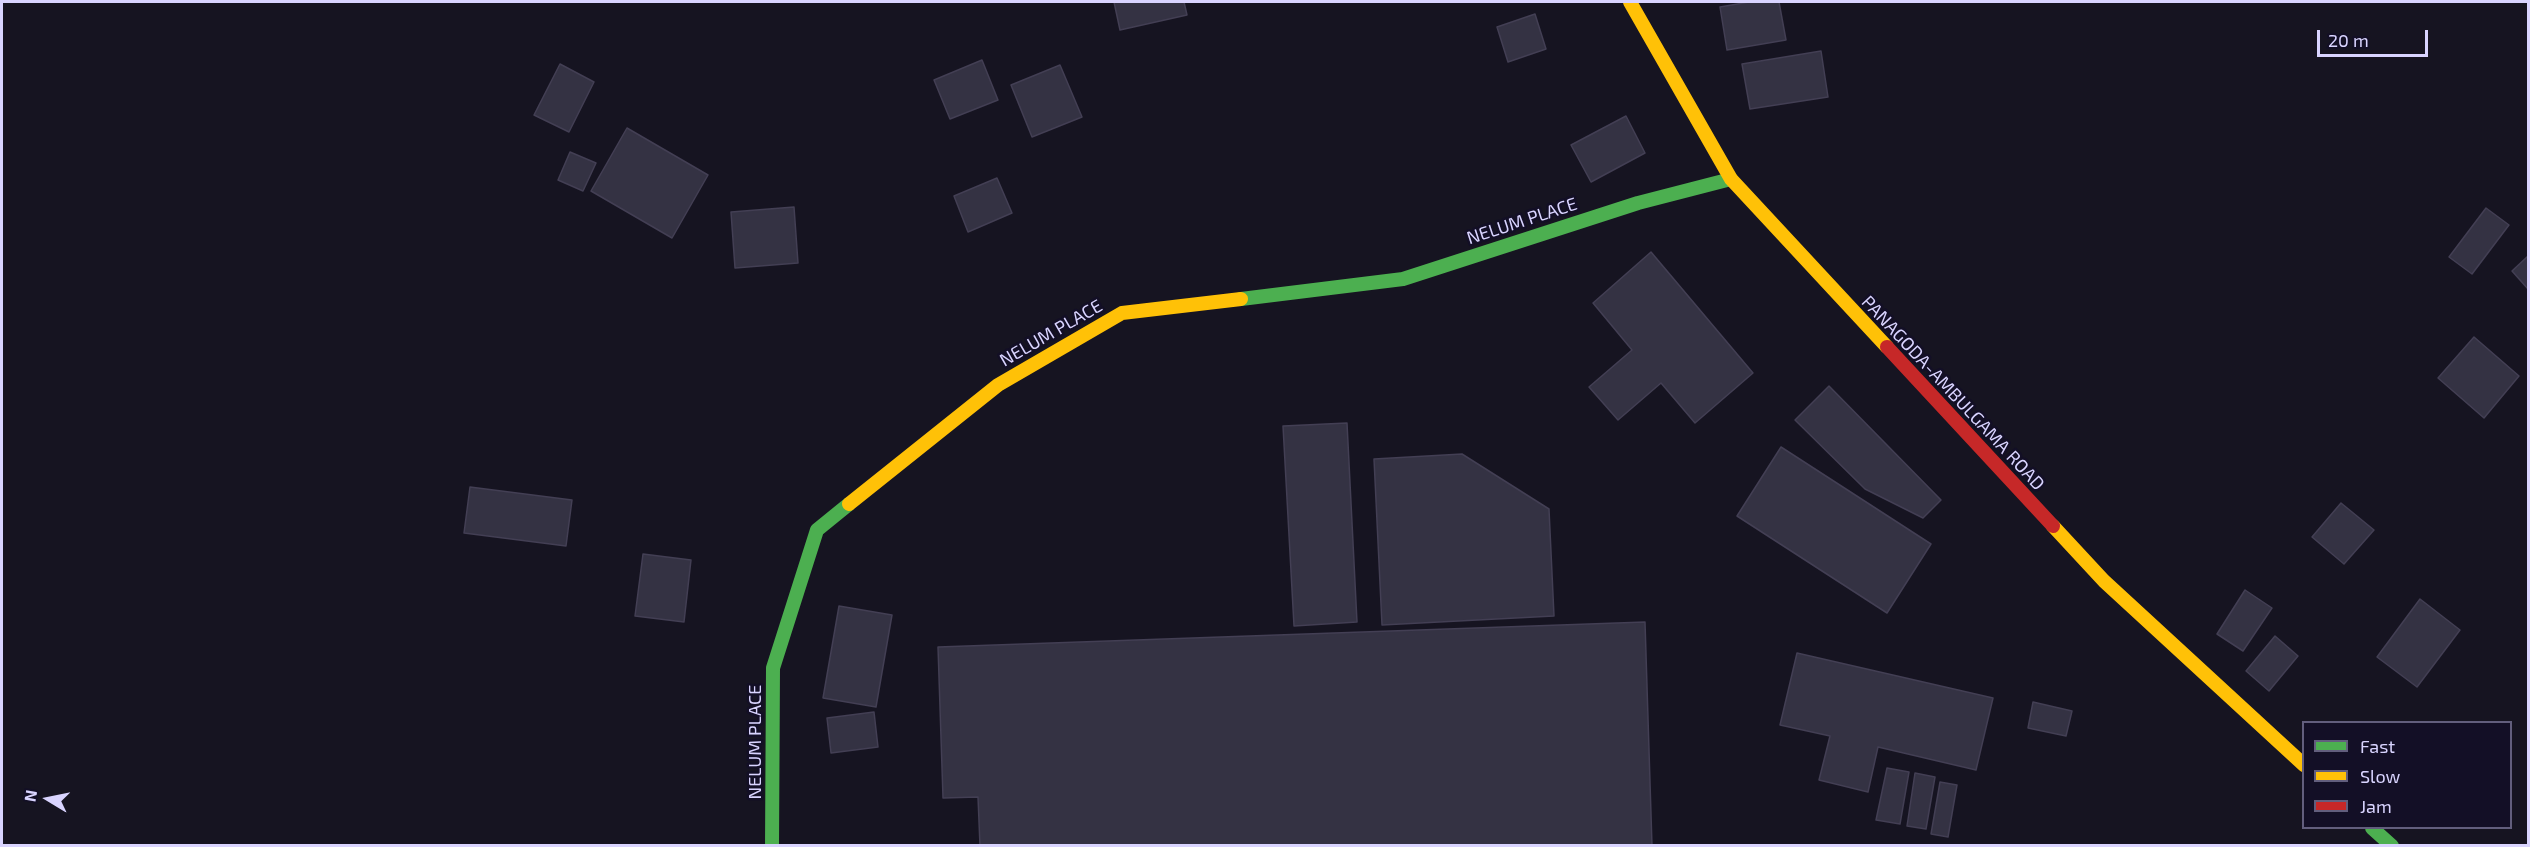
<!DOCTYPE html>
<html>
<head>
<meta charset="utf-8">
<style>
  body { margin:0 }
  #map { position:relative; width:2530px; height:847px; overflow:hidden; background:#161421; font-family:"Exo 2",sans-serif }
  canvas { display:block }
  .frame { position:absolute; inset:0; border:3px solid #d9d4ff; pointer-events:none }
  .legend { position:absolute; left:2302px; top:721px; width:210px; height:108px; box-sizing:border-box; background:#130f26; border:2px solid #625e7d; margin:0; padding:8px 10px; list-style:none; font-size:18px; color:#d9d4ff }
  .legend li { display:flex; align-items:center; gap:12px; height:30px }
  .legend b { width:30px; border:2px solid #625e7d }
  .north { position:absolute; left:18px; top:769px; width:60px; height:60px; -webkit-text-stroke:4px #130f26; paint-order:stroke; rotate:280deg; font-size:16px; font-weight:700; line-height:24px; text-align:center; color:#d9d4ff }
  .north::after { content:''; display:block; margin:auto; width:21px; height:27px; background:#d9d4ff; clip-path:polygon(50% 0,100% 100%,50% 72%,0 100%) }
  .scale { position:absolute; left:2317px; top:30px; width:111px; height:27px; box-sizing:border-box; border:3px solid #d9d4ff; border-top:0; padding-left:8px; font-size:18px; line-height:21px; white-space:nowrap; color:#d9d4ff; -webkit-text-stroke:4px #130f26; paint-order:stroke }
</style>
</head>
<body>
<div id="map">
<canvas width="2530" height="847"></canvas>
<div class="frame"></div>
<ul class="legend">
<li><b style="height:8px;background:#4caf50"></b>Fast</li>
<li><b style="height:8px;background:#ffc107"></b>Slow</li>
<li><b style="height:8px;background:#c62828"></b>Jam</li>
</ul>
<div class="north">N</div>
<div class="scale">20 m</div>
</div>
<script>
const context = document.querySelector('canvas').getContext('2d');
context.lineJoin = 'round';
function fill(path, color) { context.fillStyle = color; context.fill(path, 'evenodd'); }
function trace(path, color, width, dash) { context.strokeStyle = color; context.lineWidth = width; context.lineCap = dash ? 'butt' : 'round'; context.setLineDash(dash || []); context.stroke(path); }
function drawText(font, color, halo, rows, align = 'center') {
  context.font = font + ' "Exo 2",sans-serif'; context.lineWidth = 5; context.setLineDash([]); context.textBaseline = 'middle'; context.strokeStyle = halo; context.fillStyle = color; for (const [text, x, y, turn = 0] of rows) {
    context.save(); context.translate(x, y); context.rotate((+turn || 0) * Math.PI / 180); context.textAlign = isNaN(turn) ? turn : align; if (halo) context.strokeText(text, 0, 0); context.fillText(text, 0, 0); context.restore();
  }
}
const building = new Path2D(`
  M1114 2H1184L1187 15 1120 30Z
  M1749 2H1779L1786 40 1727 50 1720 7Z
  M1535 14 1546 49 1508 62 1497 27Z
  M1821 51 1828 97 1750 109 1742 64Z
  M982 60 998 100 950 119 934 80Z
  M560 64 594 82 569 132 534 115Z
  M1060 65 1082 117 1032 137 1011 85Z
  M1626 116 1645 153 1591 182 1571 145Z
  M627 128 708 175 672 238 591 191Z
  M570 152 596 163 583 191 558 180Z
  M997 178 1012 213 968 232 954 196Z
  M794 207 798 263 735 268 731 212Z
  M2486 208 2509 225 2472 274 2449 257Z
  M1651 252 1753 373 1695 423 1661 383 1618 420 1589 387 1632 350 1593 303Z
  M2528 256V289L2512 271Z
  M2474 337 2519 376 2484 418 2438 378Z
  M1829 386 1941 500 1923 518 1865 489 1795 420Z
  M1347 423 1357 622 1294 626 1283 426Z
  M1781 447 1931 544 1887 613 1737 516Z
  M1462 454 1549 509 1554 616 1382 625 1374 459Z
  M470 487 572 500 566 546 464 533Z
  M2341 503 2374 530 2344 564 2312 537Z
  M643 554 691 560 684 622 635 616Z
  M2245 590 2272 608 2243 651 2217 634Z
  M2420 599 2460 630 2417 687 2377 657Z
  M839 606 892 615 876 707 823 698Z
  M1645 622 1652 846H980L978 797 943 798 938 647Z
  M2275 636 2298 656 2269 691 2246 671Z
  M1797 653 1993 698 1976 770 1878 747 1868 792 1819 780 1830 736 1780 725Z
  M2033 702 2072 711 2066 736 2028 728Z
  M874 712 878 747 831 753 827 718Z
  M1887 768 1909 772 1900 824 1876 820Z
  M1915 773 1935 777 1926 829 1907 826Z
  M1940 782 1957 785 1948 837 1931 834Z`);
fill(building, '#343243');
trace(building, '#433f54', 1.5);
trace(new Path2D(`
  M1241 299 1403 279 1638 203 1731 179
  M2372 828 2392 846
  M772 846 773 668 817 530 849 504`), '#4caf50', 14);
trace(new Path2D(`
  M1630 2 1731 179 1887 347
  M849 504 998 385 1122 313 1241 299
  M2053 526 2104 581 2304 765`), '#ffc107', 14);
trace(new Path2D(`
  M1887 347 2053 526`), '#c62828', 14);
drawText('18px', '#d9d4ff', '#130f26', [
  ["NELUM PLACE",1522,221,-18],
  ["NELUM PLACE",1051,333,-30],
  ["PANAGODA-AMBULGAMA ROAD",1953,393,47],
  ["NELUM PLACE",755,742,-90]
]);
</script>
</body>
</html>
